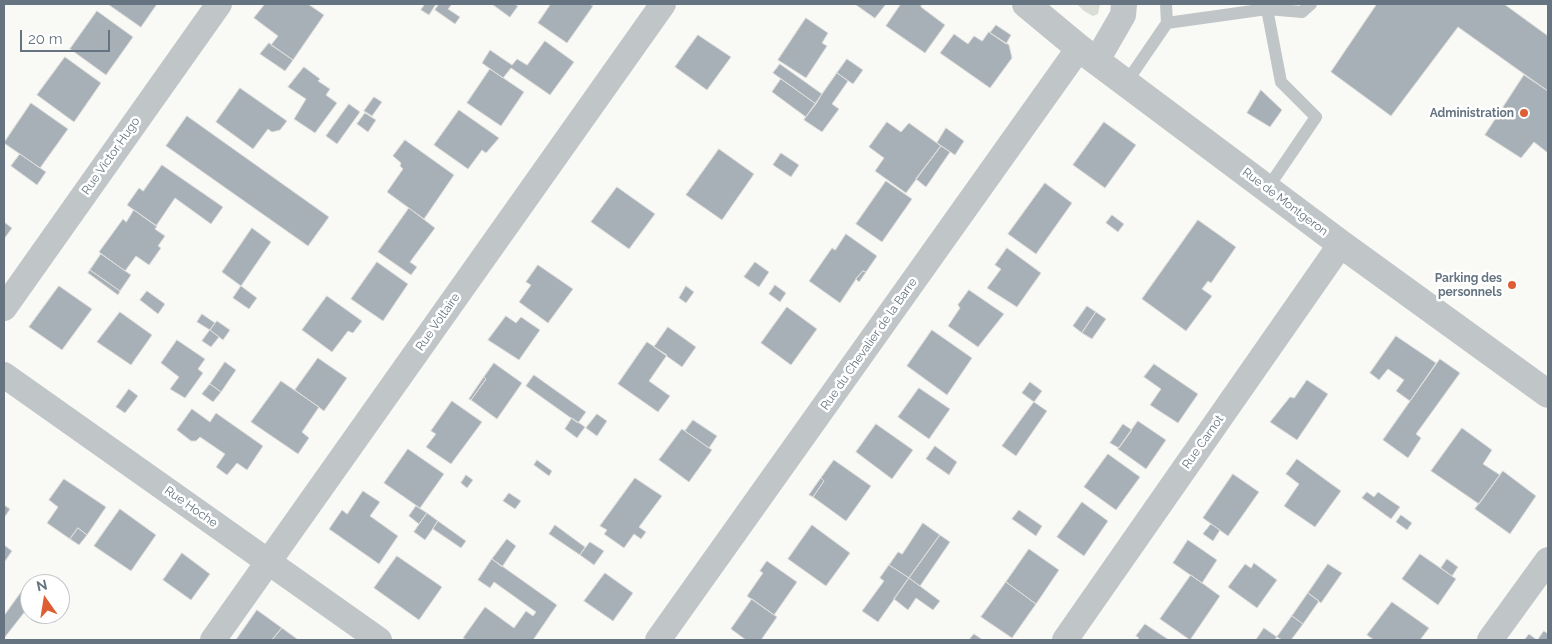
<!DOCTYPE html>
<html>
<head>
<meta charset="utf-8">
<style>
  body { margin:0 }
  #map { position:relative; width:1552px; height:644px; overflow:hidden; background:#f9f9f6; font-family:Raleway,sans-serif }
  canvas { display:block }
  .frame { position:absolute; inset:0; border:5px solid #657480; pointer-events:none }
  .north { position:absolute; left:20px; top:574px; width:50px; height:50px; box-sizing:border-box; background:#fff; border:1px solid #c1c7cc; border-radius:50%; rotate:347deg; font-size:14px; font-weight:700; line-height:20px; text-align:center; color:#657480 }
  .north::after { content:''; display:block; margin:auto; width:18px; height:22px; background:#dd5e32; clip-path:polygon(50% 0,100% 100%,50% 72%,0 100%) }
  .scale { position:absolute; left:20px; top:30px; width:90px; height:22px; box-sizing:border-box; border:2px solid #657480; border-top:0; padding-left:6px; font-size:15px; line-height:18px; white-space:nowrap; color:#657480; -webkit-text-stroke:4px #fff; paint-order:stroke }
</style>
</head>
<body>
<div id="map">
<canvas width="1552" height="644"></canvas>
<div class="frame"></div>
<div class="north">N</div>
<div class="scale">20 m</div>
</div>
<script>
const context = document.querySelector('canvas').getContext('2d');
context.lineJoin = 'round';
function fill(path, color) { context.fillStyle = color; context.fill(path, 'evenodd'); }
function trace(path, color, width, dash) { context.strokeStyle = color; context.lineWidth = width; context.lineCap = dash ? 'butt' : 'round'; context.setLineDash(dash || []); context.stroke(path); }
function drawText(font, color, halo, rows, align = 'center') {
  context.font = font + ' Raleway,sans-serif'; context.lineWidth = 5; context.setLineDash([]); context.textBaseline = 'middle'; context.strokeStyle = halo; context.fillStyle = color; for (const [text, x, y, turn = 0] of rows) {
    context.save(); context.translate(x, y); context.rotate((+turn || 0) * Math.PI / 180); context.textAlign = isNaN(turn) ? turn : align; if (halo) context.strokeText(text, 0, 0); context.fillText(text, 0, 0); context.restore();
  }
}
fill(new Path2D(`
  M1077 4H1100L1098 14 1093 16 1084 11Z`), '#d8ded6');
const building = new Path2D(`
  M108 4H157L141 27Z
  M265 4H308L324 15 293 60 271 45 278 36 254 18Z
  M425 4H436L429 15 421 10Z
  M439 4H452L448 9 460 17 455 24 435 10Z
  M492 4H514L518 6 510 17Z
  M551 4H589L593 6 567 43 538 23Z
  M855 4H886L875 18Z
  M901 4H921V7L945 25 925 53 886 26Z
  M1377 4H1504L1548 36V91L1458 27 1391 116 1331 72Z
  M97 11 133 37 106 75 70 49Z
  M806 18 828 33 822 43 827 46 806 78 778 60Z
  M996 25 1011 35 1006 44 990 33Z
  M989 32 1009 45 1012 58 990 88 940 53 954 34 968 44 974 36 982 41Z
  M698 35 731 57 707 90 675 67Z
  M545 41 574 62 550 95 511 68 503 78 482 63 490 50 512 65 517 59 527 65Z
  M269 43 293 60 285 71 260 54Z
  M65 57 101 83 74 122 37 95Z
  M847 59 863 70 853 84 837 73Z
  M780 64 822 94 816 104 773 73Z
  M304 67 320 79 318 81 330 89 326 95 337 103 315 133 294 119 306 99 288 87Z
  M490 69 524 92 501 126 467 103Z
  M837 73 848 81 832 104 839 109 822 132 804 120Z
  M1524 75 1548 91V153L1534 142 1521 158 1485 135Z
  M781 79 816 104 806 117 772 92Z
  M240 88 287 121 280 130 272 132 268 129 253 149 216 122Z
  M1261 90 1282 110 1270 127 1247 113Z
  M374 97 382 102 372 116 364 111Z
  M31 103 68 129 40 168 4 143Z
  M349 104 360 112 337 144 326 136Z
  M459 110 499 138 486 153 482 150 468 169 434 145Z
  M365 113 376 120 368 132 357 124Z
  M187 116 329 217 308 246 166 146Z
  M887 122 901 132 909 123 941 146 906 193 875 171 884 158 869 147Z
  M1104 122 1136 145 1105 188 1073 165Z
  M946 128 964 141 955 155 937 143Z
  M405 140 454 175 424 219 387 192 403 169 400 166 401 163 393 156Z
  M941 146 950 152 926 187 916 179Z
  M719 149 754 174 722 220 686 195Z
  M781 153 799 165 791 177 773 165Z
  M20 154 46 172 37 185 11 166Z
  M162 165 223 207 211 224 175 198 156 226 127 205 139 188 143 191Z
  M886 181 912 199 882 242 856 224Z
  M1045 183 1072 203 1036 254 1008 234Z
  M617 187 655 214 629 249 591 222Z
  M409 208 435 228 410 262 417 267 411 275 378 252Z
  M134 210 157 226 155 229 165 236 158 246 161 248 149 265 136 256 125 271 99 252 123 219 126 222Z
  M1112 215 1124 224 1118 232 1106 223Z
  M1198 220 1236 247 1211 283 1208 281 1202 289 1212 296 1186 331 1142 299Z
  M4 222 12 228 4 239Z
  M252 228 271 242 241 286 222 272Z
  M846 234 877 256 866 272 863 271 856 279 840 303 809 281 832 248 835 250Z
  M1007 248 1041 273 1017 307 987 288 1001 269 995 265Z
  M101 254 131 275 120 291 90 270Z
  M377 262 408 284 383 321 351 299Z
  M755 262 769 272 759 287 744 277Z
  M538 265 573 289 548 323 519 302 531 285 526 282Z
  M90 270 120 291 118 295 88 273Z
  M863 271 866 272 859 282 856 279Z
  M775 285 786 293 780 302 769 294Z
  M59 286 92 309 62 350 29 327Z
  M241 286 257 298 249 309 233 298Z
  M686 286 694 292 686 303 679 298Z
  M969 290 1004 314 978 347 948 326 960 308 958 305Z
  M147 291 165 304 158 314 140 300Z
  M327 296 362 321 353 333 348 331 332 352 302 330Z
  M1087 306 1096 312 1082 333 1073 326Z
  M787 307 817 329 791 365 761 343Z
  M120 312 152 335 131 365 97 342Z
  M1096 312 1106 319 1092 339 1082 333Z
  M202 314 215 323 210 330 197 322Z
  M506 316 516 323 521 317 540 330 519 360 488 340Z
  M217 321 230 330 223 340 210 330Z
  M668 327 696 347 682 367 654 347Z
  M210 330 219 337 211 347 202 341Z
  M932 330 972 358 947 395 907 366Z
  M1396 336 1436 363 1410 401 1396 391 1404 380 1388 369 1379 380 1370 373Z
  M177 340 205 359 198 369 203 373 185 398 170 389 179 377 161 363Z
  M647 342 667 355 649 381 670 396 658 412 618 384Z
  M318 358 347 378 324 411 295 390Z
  M1440 359 1460 373 1416 434 1421 438 1408 458 1383 440Z
  M225 362 236 370 221 392 210 384Z
  M494 363 522 383 497 419 471 400 486 379 484 377Z
  M1154 364 1198 394 1178 423 1150 405 1161 389 1144 377Z
  M534 375 586 412 578 423 526 386Z
  M484 377 486 379 471 400 469 399Z
  M1307 380 1328 394 1297 440 1270 422 1290 397 1294 398Z
  M281 381 319 407 302 432 309 438 298 454 251 422Z
  M1030 382 1042 391 1034 402 1022 393Z
  M210 384 221 392 213 402 202 394Z
  M919 388 950 409 929 439 898 417Z
  M129 389 138 396 125 413 116 407Z
  M452 401 482 422 451 464 426 447 436 434 431 431Z
  M1034 402 1047 411 1016 456 1002 446Z
  M192 409 210 422 216 413 263 446 247 470 237 463 227 475 216 467 225 454 200 437 196 441H191L177 430Z
  M597 414 607 421 597 436 586 428Z
  M572 418 585 427 577 438 565 429Z
  M693 420 717 436 709 448 685 431Z
  M1138 421 1166 440 1146 469 1118 449Z
  M876 424 913 450 892 479 856 452Z
  M1123 424 1132 430 1119 448 1110 443Z
  M1462 428 1492 450 1483 464 1500 475 1479 504 1431 471Z
  M682 429 712 450 689 482 659 460Z
  M935 446 957 462 949 475 926 459Z
  M408 449 444 474 420 508 384 483Z
  M1108 454 1140 477 1116 510 1084 487Z
  M1297 459 1341 491 1315 527 1284 506 1299 484 1286 474Z
  M537 460 552 471 549 476 534 465Z
  M834 460 871 486 846 521 813 497 824 481 821 478Z
  M1503 471 1536 496 1510 534 1475 509Z
  M1233 474 1259 492 1228 536 1203 518Z
  M466 475 473 480 467 488 461 483Z
  M635 478 662 496 639 527 646 532 641 539 634 534 624 548 604 534 607 530 600 526Z
  M821 478 824 481 813 497 809 495Z
  M64 479 106 507 87 535 78 528 70 539 47 523 58 507 49 500Z
  M363 491 380 502 370 516 398 536 379 564 329 529 342 510 347 514Z
  M1367 492 1374 497 1378 492 1400 507 1391 519 1362 498Z
  M509 493 521 501 515 509 503 501Z
  M1082 502 1108 521 1084 556 1057 537Z
  M4 505 10 509 4 518Z
  M416 506 427 513 419 524 409 516Z
  M120 509 156 535 131 571 94 546Z
  M1019 510 1042 526 1036 536 1012 519Z
  M427 513 438 521 425 540 414 532Z
  M1401 515 1412 523 1407 530 1396 522Z
  M438 521 466 541 461 548 433 529Z
  M923 523 940 535 909 578 889 565 898 552 902 554Z
  M1211 524 1220 530 1213 541 1203 534Z
  M555 525 585 547 580 555 549 534Z
  M812 525 850 553 826 586 788 559Z
  M78 528 87 535 79 545 70 539Z
  M940 535 950 542 920 586 909 578Z
  M507 539 516 546 502 567 492 559Z
  M1188 540 1217 560 1202 583 1173 563Z
  M590 542 604 551 594 565 580 555Z
  M4 545 12 551 5 561 4 560Z
  M1029 549 1059 570 1036 604 1006 582Z
  M182 553 210 574 191 600 163 580Z
  M1420 554 1456 579 1438 605 1402 579Z
  M397 556 442 587 419 620 374 588Z
  M492 559 557 605 533 640H467L463 638 485 607 514 628 526 611 533 616 536 612 494 582 490 588 478 580Z
  M1447 559 1458 567 1452 576 1441 568Z
  M767 561 797 582 774 615 747 596 763 573 760 571Z
  M1254 563 1277 580 1257 608 1228 587 1245 564 1251 568Z
  M1328 564 1342 573 1321 603 1308 593Z
  M889 565 909 578 878 622 862 611 884 581 880 578Z
  M605 573 633 593 613 621 584 601Z
  M1191 575 1220 596 1190 640 1160 619Z
  M909 578 940 601 933 610 916 598 908 610 894 599Z
  M1006 582 1036 604 1012 638 981 617Z
  M27 584 30 586V605L5 637 4 636V616Z
  M1308 593 1319 601 1303 624 1292 616Z
  M752 599 777 617 761 640H746L731 629Z
  M1392 602 1429 628 1420 640H1374L1367 635Z
  M257 610 282 628 272 640H236Z
  M1292 616 1303 624 1291 640H1282L1277 637Z
  M1145 624 1169 640H1137L1139 638 1136 636Z
  M282 628 297 639 296 640H272Z
  M1264 628 1277 637 1274 640H1256Z
  M1544 631 1548 634V640H1524L1529 634 1537 640Z
  M974 634 983 640H969Z`);
fill(building, '#a7b0b6');
trace(building, '#dbdbd9', 1);
trace(new Path2D(`
  M1166 4 1167 23 1267 9 1302 12 1311 4
  M1267 9 1281 82 1316 117 1267 189
  M1126 83 1167 23`), '#c0c5c8', 12);
trace(new Path2D(`
  M1097 60 1123 15 1124 4
  M4 308 219 4
  M4 375 379 640
  M213 640 663 4
  M658 640 1079 48
  M1065 640 1341 244
  M1490 640 1548 560`), '#c0c5c8', 26);
trace(new Path2D(`
  M1026 4 1079 48 1341 244 1548 394`), '#c0c5c8', 28);
for (const [x, y, r, color] of [
  [1524,113,5,"#dd5e32"],
  [1512,285,5,"#dd5e32"]
]) { const dot = new Path2D(); dot.arc(x, y, r, 0, 2 * Math.PI); context.fillStyle = color; context.fill(dot); trace(dot, '#fff', 2); }
drawText('bold 12px', '#657480', '#fff', [
  ["Administration",1514,113],
  ["Parking des",1502,278],
  ["personnels",1502,292]
], 'right');
drawText('12px', '#657480', '#fff', [
  ["Rue Victor Hugo",111,156,-55],
  ["Rue de Montgeron",1285,202,37],
  ["Rue Voltaire",438,322,-55],
  ["Rue du Chevalier de la Barre",869,344,-55],
  ["Rue Carnot",1203,442,-55],
  ["Rue Hoche",191,507,35]
]);
</script>
</body>
</html>
